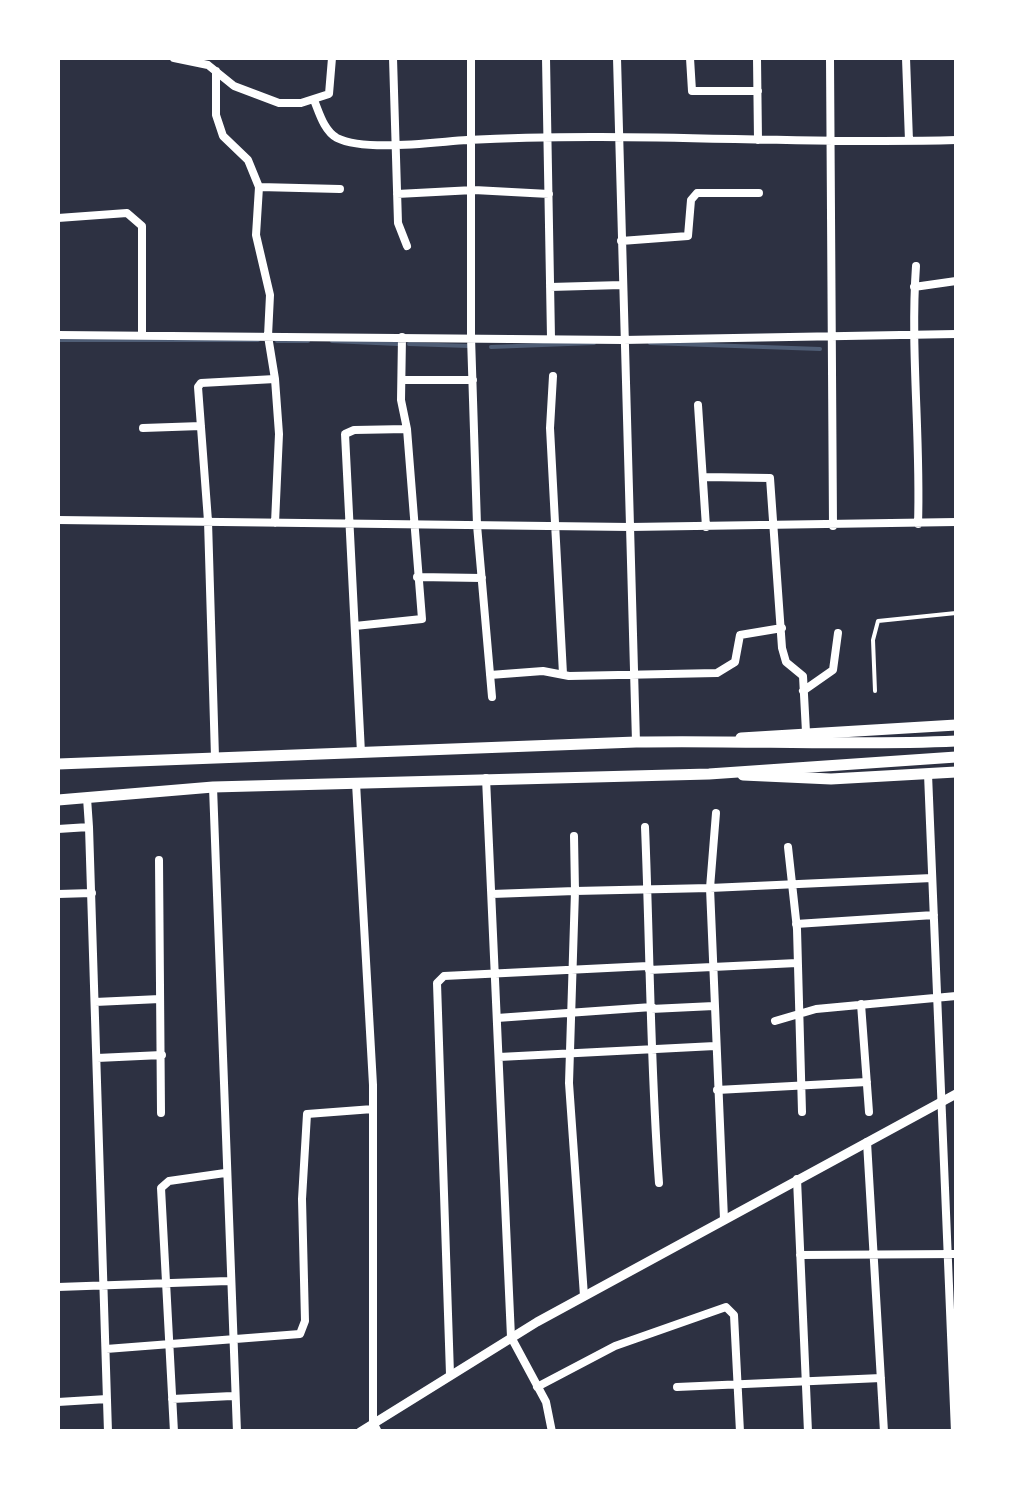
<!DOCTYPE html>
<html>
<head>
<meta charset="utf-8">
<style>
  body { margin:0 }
  #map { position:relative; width:1014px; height:1489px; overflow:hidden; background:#2d3142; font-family:"Public Sans",sans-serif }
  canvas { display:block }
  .frame { position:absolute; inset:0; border:60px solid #fff; pointer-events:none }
</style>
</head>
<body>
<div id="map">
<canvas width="1014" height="1489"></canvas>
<div class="frame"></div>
</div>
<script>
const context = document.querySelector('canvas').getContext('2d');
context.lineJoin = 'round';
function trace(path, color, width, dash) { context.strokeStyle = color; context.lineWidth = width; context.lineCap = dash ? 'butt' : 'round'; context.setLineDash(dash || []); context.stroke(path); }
trace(new Path2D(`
  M58 340H258
  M277 341H308
  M332 341 398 344
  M650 343 820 349
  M409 344 468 346
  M491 347 594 343`), '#4f5d75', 4);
trace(new Path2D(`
  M875 691 873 640 878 621 956 613`), '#fff', 4);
trace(new Path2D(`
  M174 58 208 65 234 86 279 103H301L329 94 332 58
  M393 58 398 223 407 246
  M471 58V337L477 525 492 697
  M546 58 551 338
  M617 58 636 742
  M690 58 692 91H758
  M757 58 758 140
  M830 58 833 526
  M906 58 909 141
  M314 100C319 112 324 131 337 138 365 152 435 142 467 140 630 131 793 145 956 140
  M259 187 340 189
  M397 194 474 190 549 194
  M58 218 127 213 142 226V335
  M621 241 688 236 691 200 697 193H759
  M916 266C910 351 921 438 918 524
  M550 287 622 285
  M914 287 956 281
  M58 335 623 340 956 334
  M553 376 550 428 563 674
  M275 379 279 434 275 523
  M403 380H473
  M698 405 706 527
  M143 428 201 426
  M705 477 770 478 782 648 786 662 803 676 806 732
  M58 520 630 527 956 522
  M417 577 482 578
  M355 626 422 619 407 429 401 400 402 337
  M490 675 543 671 569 676 717 673 735 662 740 635 782 628
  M803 691 833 670 838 633
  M361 753 345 434 354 430 407 429
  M215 757 208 521 198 387 201 383 275 379 268 336 270 295 256 235 259 187 248 160 223 136 216 115V71
  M928 774 955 1432
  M486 778 511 1337 546 1402 552 1432
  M356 783 373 1085V1422L378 1432
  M213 787 237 1432
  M87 798 89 827
  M645 827C650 946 650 1063 659 1183
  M58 829 89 827 108 1432
  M574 836 575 891 710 888 716 813
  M788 847 797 929 802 1112
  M159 860 161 1113
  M58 894 92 893
  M492 894 575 891 569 1083 584 1296
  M796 924 934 915
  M649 970 797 963
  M95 1002 160 999
  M861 1004 869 1112
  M651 1009 714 1006
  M497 1018 652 1007
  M775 1021 816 1009 956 996
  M499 1057 715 1046
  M97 1058 162 1055
  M717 1090 867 1082
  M867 1142 884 1432
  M797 1179 808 1432
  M724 1219 710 888 932 878
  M800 1255 956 1254
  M58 1287 228 1281
  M106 1349 300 1334 305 1321 302 1199 307 1114 373 1109
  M450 1374 437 983 444 976 648 966
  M537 1387 615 1346 726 1307 734 1315 740 1432
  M677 1387 881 1378
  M172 1399 232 1396
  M58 1402 107 1399
  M174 1432 161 1188 169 1181 225 1173`), '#fff', 8);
trace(new Path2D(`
  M360 1432 537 1322 956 1094`), '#fff', 9);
trace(new Path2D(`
  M741 738 956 725
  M743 775 831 779 956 772`), '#fff', 11);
trace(new Path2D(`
  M58 764 636 742C743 740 849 746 956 741
  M58 800 213 787 709 774 956 757`), '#fff', 11);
</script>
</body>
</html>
